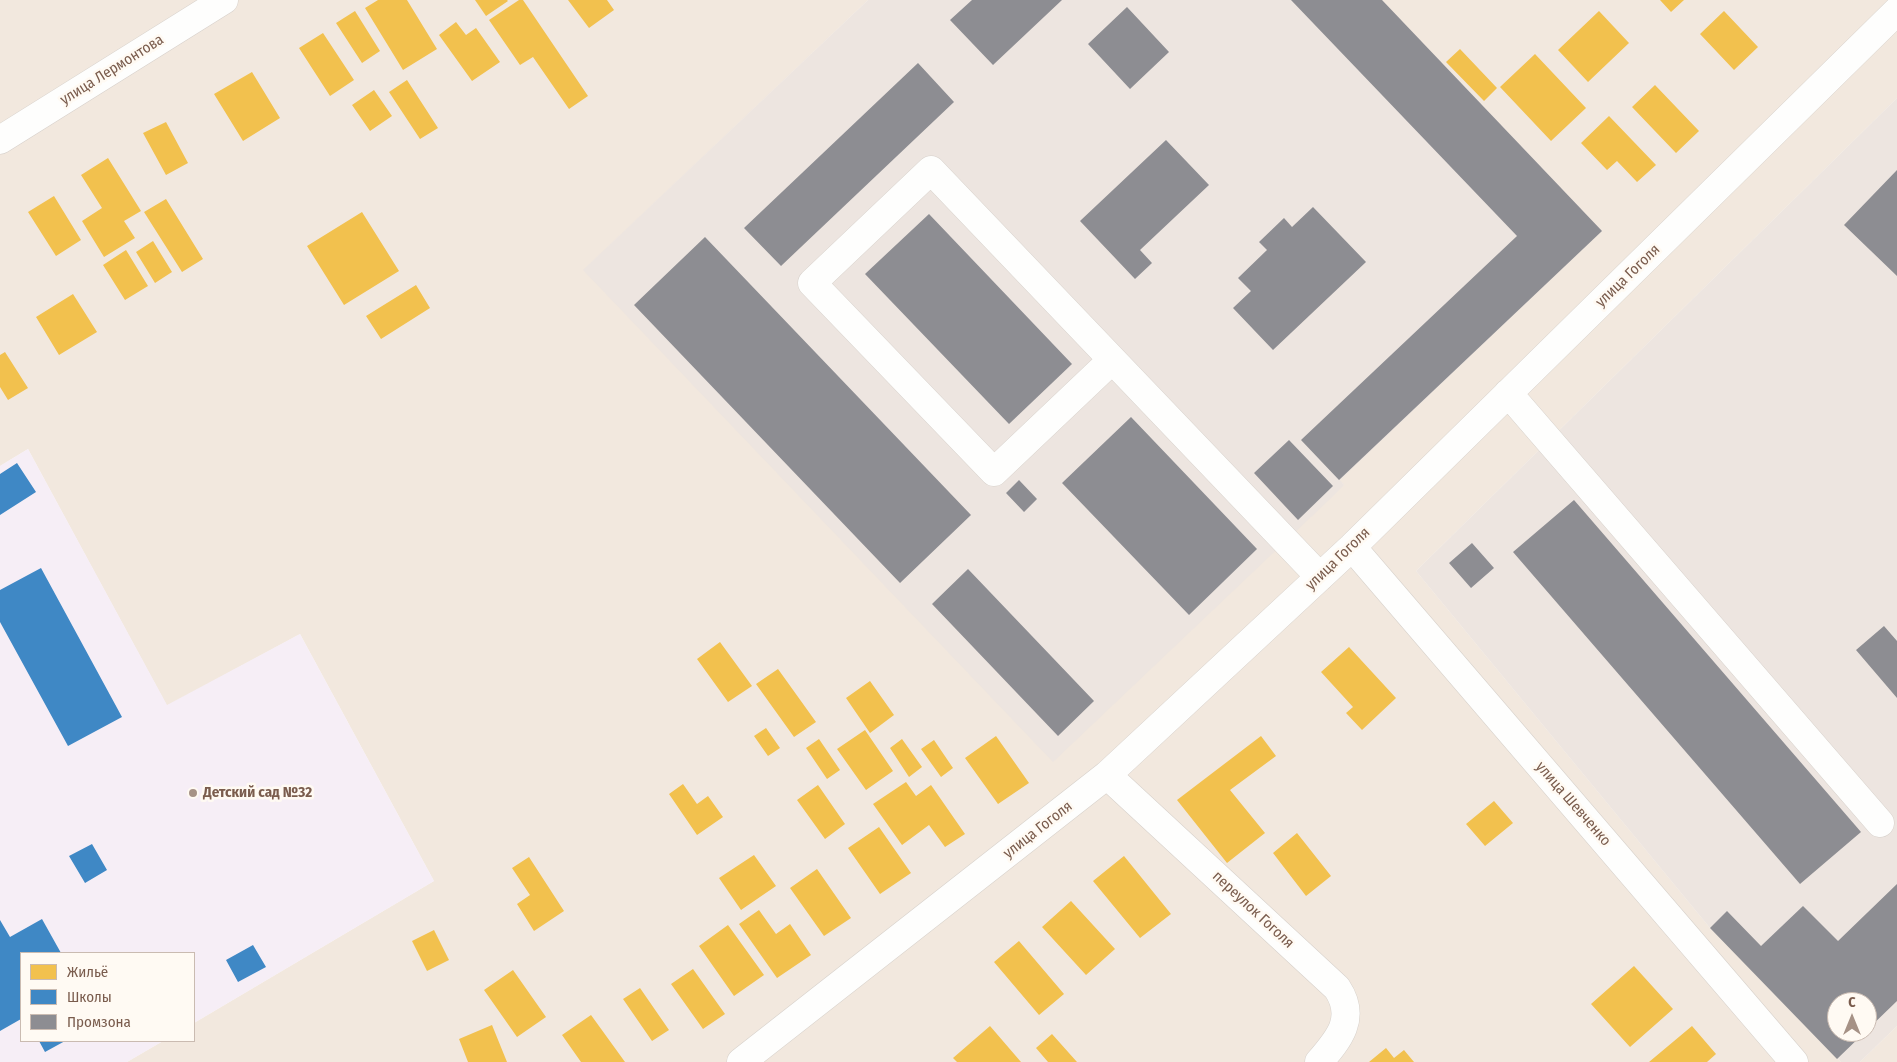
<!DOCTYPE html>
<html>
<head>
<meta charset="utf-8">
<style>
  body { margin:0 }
  #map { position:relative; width:1897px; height:1062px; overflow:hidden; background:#f9f5f0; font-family:"Fira Sans Condensed",sans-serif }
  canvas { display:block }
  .legend { position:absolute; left:20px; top:952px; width:175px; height:90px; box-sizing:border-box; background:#fffaf3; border:1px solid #cabbb1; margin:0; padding:6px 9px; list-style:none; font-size:15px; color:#7a5c4d }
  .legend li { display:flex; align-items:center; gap:10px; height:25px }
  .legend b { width:25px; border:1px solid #cabbb1 }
  .north { position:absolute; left:1827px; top:992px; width:50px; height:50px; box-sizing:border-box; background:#fffaf3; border:1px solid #cabbb1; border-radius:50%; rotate:0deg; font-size:14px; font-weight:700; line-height:20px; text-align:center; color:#7a5c4d }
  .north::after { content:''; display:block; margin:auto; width:18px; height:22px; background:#a69286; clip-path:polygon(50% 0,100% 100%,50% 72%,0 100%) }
</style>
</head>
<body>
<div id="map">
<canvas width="1897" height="1062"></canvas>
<ul class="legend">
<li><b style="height:14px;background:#f2c14e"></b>Жильё</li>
<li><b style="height:14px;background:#3f88c5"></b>Школы</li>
<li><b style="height:14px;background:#8d8d92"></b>Промзона</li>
</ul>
<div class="north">С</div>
</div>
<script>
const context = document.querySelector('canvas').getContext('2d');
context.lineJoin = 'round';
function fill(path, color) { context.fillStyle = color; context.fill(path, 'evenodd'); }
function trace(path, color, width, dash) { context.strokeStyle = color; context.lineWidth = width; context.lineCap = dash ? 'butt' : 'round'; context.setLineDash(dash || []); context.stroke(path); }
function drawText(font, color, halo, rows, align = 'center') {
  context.font = font + ' "Fira Sans Condensed",sans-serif'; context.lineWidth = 5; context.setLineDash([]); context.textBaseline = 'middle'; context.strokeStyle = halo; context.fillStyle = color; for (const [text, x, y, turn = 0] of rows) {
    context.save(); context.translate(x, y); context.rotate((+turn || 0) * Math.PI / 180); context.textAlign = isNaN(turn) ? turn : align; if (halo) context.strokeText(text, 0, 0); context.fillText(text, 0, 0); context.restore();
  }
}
fill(new Path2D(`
  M0 0H868L584 270 1344 485 1339 480 1382 0H1897V98L1416 571 1710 928 1841 1062H127L163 1041H194V1023L434 881 300 634 167 706 28 449 0 466Z
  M1897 1026V1062H1860Z`), '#f2e8de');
fill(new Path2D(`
  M868 0H1382L1602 231 1340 480 1344 485 1330 499 1053 762 583 270Z
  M1897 98V1026L1860 1062H1841L1710 928 1416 571ZM1837 1002H1867V1032H1837Z`), '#ede5e0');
fill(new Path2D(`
  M28 449 167 705 300 634 434 881 194 1023V953H21V1041H163L127 1062H0V466Z`), '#f6eef6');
fill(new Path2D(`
  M378 0H407L437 49 403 70 365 8Z
  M475 0H507L508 1 486 16Z
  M519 0H523L588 96 569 109 533 57 520 65 489 20Z
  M568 0H607L614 10 589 28Z
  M1660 0H1684L1671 12Z
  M355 11 380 51 362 63 336 23Z
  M1599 11 1629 43 1588 82 1558 50Z
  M1724 11 1758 47 1734 70 1700 34Z
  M456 22 466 35 476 28 500 62 472 81 439 35Z
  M323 33 354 80 330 96 299 48Z
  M1460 49 1497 88 1484 101 1446 62Z
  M1535 54 1586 108 1551 141 1500 87Z
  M252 72 280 118 243 141 214 94Z
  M407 80 438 128 420 139 389 92Z
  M1655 85 1699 131 1676 153 1632 107Z
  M374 90 392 116 370 131 352 105Z
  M1609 116 1656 165 1637 182 1617 161 1607 170 1581 143Z
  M166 122 188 163 166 175 143 133Z
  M108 158 141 211 124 221 135 238 104 257 82 221 102 208 81 175Z
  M54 196 81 240 56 256 28 212Z
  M166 199 203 259 182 272 144 212Z
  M362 212 399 271 344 305 307 246Z
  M153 241 172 272 155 283 136 252Z
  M126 250 148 286 125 300 103 265Z
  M416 285 430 308 381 339 366 316Z
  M73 294 97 332 59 355 36 317Z
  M5 352 28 388 8 400 0 387V355Z
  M720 642 752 686 728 702 697 659Z
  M1349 647 1396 698 1362 730 1346 713 1353 707 1321 672Z
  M778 669 816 722 794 737 756 684Z
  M870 681 894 715 870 733 846 698Z
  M766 728 780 748 768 756 754 736Z
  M865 730 893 771 866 790 837 749Z
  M996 736 1029 783 998 804 965 758Z
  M1261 736 1276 756 1230 790 1265 833 1227 863 1177 800Z
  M819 739 840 770 827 779 806 748Z
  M902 739 922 767 909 777 890 748Z
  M934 740 953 768 941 777 921 749Z
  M906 782 916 796 931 785 965 834 945 847 929 825 902 845 873 804Z
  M683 784 697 804 708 796 723 817 697 835 669 794Z
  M818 785 845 824 825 839 797 800Z
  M1494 801 1513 823 1485 846 1466 824Z
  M879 827 911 873 880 894 848 848Z
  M1297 833 1331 876 1306 896 1273 853Z
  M754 855 776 886 741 910 719 878Z
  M1124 856 1171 914 1140 938 1093 881Z
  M529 857 564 911 534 931 517 904 530 895 512 868Z
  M817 869 851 918 824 936 790 888Z
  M1071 901 1115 949 1086 975 1042 927Z
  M759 910 776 934 790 924 811 955 777 978 739 924Z
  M728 925 764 975 734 996 699 946Z
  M434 930 449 960 427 971 412 941Z
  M1019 941 1064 994 1039 1015 994 962Z
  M1634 966 1673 1009 1630 1047 1591 1004Z
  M693 969 725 1014 703 1029 671 984Z
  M513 970 546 1017 517 1037 484 990Z
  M640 988 669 1030 652 1041 623 999Z
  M591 1015 625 1062H581L562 1035Z
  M492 1025 507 1062H468L459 1039Z
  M990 1026 1021 1062H957L953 1058Z
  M1692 1026 1716 1054 1707 1062H1649Z
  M1052 1034 1077 1062H1048L1036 1048Z
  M1386 1048 1394 1058 1404 1050 1414 1062H1369Z`), '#f2c14e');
fill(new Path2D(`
  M17 463 36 492 0 515V474Z
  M41 568 122 717 68 746 0 622V590Z
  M92 844 107 870 85 883 69 856Z
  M42 919 61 953H21V1019L0 1031V920L10 937Z
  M253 945 266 967 238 982 226 960Z
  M39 1041H65L45 1052Z`), '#3f88c5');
fill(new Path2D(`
  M972 0H1062L993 65 950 20Z
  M1291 0H1382L1602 231 1339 480 1301 440 1517 236Z
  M1127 7 1169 52 1130 89 1088 44Z
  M918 63 954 102 781 266 744 228Z
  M1166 140 1209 185 1140 250 1152 263 1135 279 1080 221Z
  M1897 170V276L1844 225Z
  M1313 207 1366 262 1273 350 1233 308 1251 291 1238 278 1267 250 1259 242 1284 218 1292 227Z
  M929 214 1072 364 1009 424 865 274Z
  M705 237 971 515 900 583 634 305Z
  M1131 417 1257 549 1189 615 1062 483Z
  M1289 440 1333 486 1298 520 1254 473Z
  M1019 480 1037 499 1024 512 1006 493Z
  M1574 500 1861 832 1800 884 1513 552Z
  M1472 543 1494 568 1471 588 1449 563Z
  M968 569 1094 701 1058 736 932 604Z
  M1884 626 1897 641V698L1856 650Z
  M1897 884V1001L1867 1030V1002H1837V1032H1865L1837 1059 1710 928 1727 911 1761 946 1803 906 1838 941Z`), '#8d8d92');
const minor = new Path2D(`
  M0 140 224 0
  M1112 360 994 472 812 283 931 170 1320 577
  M1508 393 1880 823
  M1352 547 1794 1062
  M1107 775 1337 988C1357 1018 1339 1039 1319 1062
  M741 1062 1107 775 1352 547 1897 11`);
trace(minor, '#d7d1cb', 29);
trace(minor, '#fefefd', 28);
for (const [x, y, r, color] of [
  [193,793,5,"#a69286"]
]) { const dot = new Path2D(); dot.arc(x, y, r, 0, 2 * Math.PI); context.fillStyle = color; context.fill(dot); trace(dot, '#fffaf3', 2); }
drawText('15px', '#7a5c4d', '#fffaf3', [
  ["улица Лермонтова",112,70,-32],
  ["улица Гоголя",1628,276,-44],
  ["улица Гоголя",1338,559,-44],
  ["улица Шевченко",1573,804,49],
  ["улица Гоголя",1038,830,-38],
  ["переулок Гоголя",1253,910,43]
]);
drawText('bold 15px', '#7a5c4d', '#fffaf3', [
  ["Детский сад №32",203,793]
], 'left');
</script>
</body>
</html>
